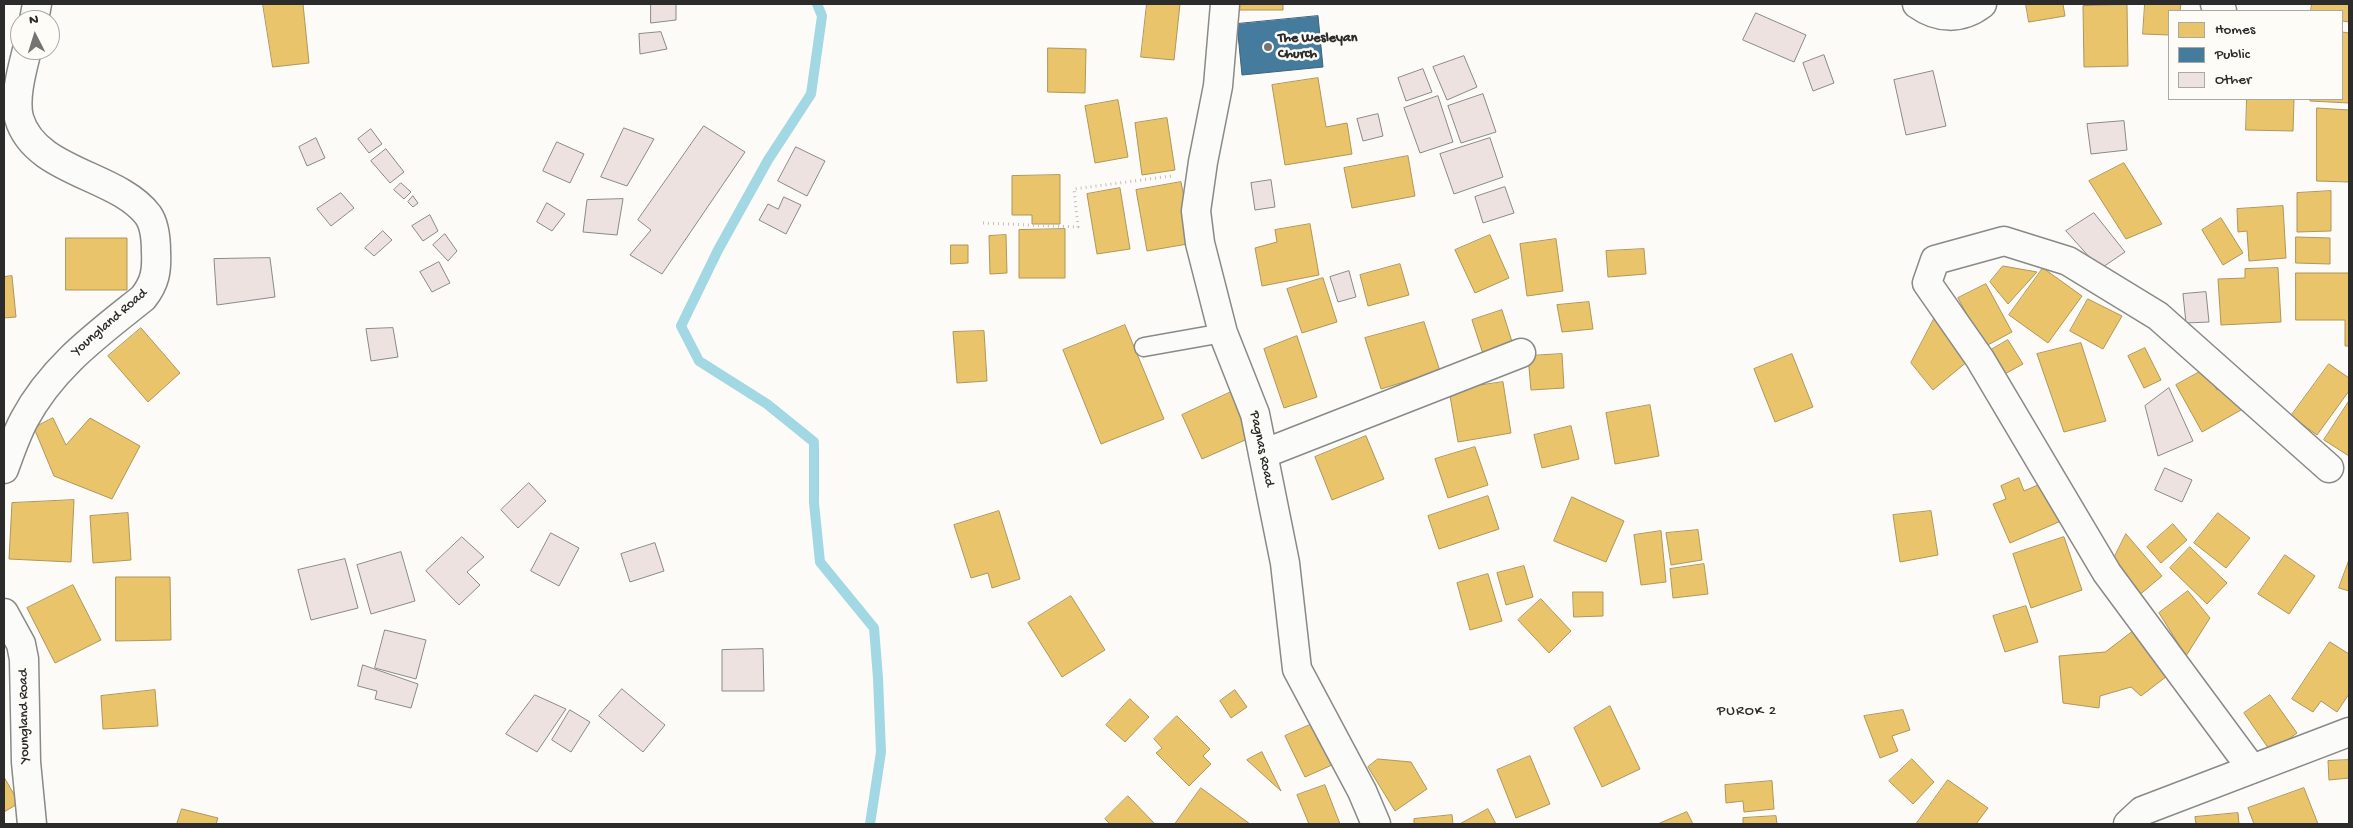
<!DOCTYPE html>
<html>
<head>
<meta charset="utf-8">
<style>
  body { margin:0 }
  #map { position:relative; width:2353px; height:828px; overflow:hidden; background:#fcfbf8; font-family:"Gochi Hand",sans-serif }
  canvas { display:block }
  .frame { position:absolute; inset:0; border:5px solid #2b2b2b; pointer-events:none }
  .legend { position:absolute; left:2168px; top:10px; width:175px; height:90px; box-sizing:border-box; background:#fdfcf7; border:1px solid #a9a8a5; margin:0; padding:6px 9px; list-style:none; font-size:15px; color:#2b2b2b }
  .legend li { display:flex; align-items:center; gap:10px; height:25px }
  .legend b { width:25px; border:1px solid #a9a8a5 }
  .north { position:absolute; left:10px; top:10px; width:50px; height:50px; box-sizing:border-box; background:#fdfcf7; border:1px solid #a9a8a5; border-radius:50%; rotate:355deg; font-size:14px; font-weight:700; line-height:20px; text-align:center; color:#2b2b2b }
  .north::after { content:''; display:block; margin:auto; width:18px; height:22px; background:#747473; clip-path:polygon(50% 0,100% 100%,50% 72%,0 100%) }
</style>
</head>
<body>
<div id="map">
<canvas width="2353" height="828"></canvas>
<div class="frame"></div>
<ul class="legend">
<li><b style="height:14px;background:#e9c46a"></b>Homes</li>
<li><b style="height:14px;background:#457b9d"></b>Public</li>
<li><b style="height:14px;background:#eee2e0"></b>Other</li>
</ul>
<div class="north">N</div>
</div>
<script>
const context = document.querySelector('canvas').getContext('2d');
context.lineJoin = 'round';
function fill(path, color) { context.fillStyle = color; context.fill(path, 'evenodd'); }
function trace(path, color, width, dash) { context.strokeStyle = color; context.lineWidth = width; context.lineCap = dash ? 'butt' : 'round'; context.setLineDash(dash || []); context.stroke(path); }
function drawText(font, color, halo, rows, align = 'center') {
  context.font = font + ' "Gochi Hand",sans-serif'; context.lineWidth = 5; context.setLineDash([]); context.textBaseline = 'middle'; context.strokeStyle = halo; context.fillStyle = color; for (const [text, x, y, turn = 0] of rows) {
    context.save(); context.translate(x, y); context.rotate((+turn || 0) * Math.PI / 180); context.textAlign = isNaN(turn) ? turn : align; if (halo) context.strokeText(text, 0, 0); context.fillText(text, 0, 0); context.restore();
  }
}
const homes = new Path2D(`
  M263 4H303L309 63 273 67Z
  M1147 4H1180L1174 60 1141 57Z
  M1240 4H1283V10H1240Z
  M2026 4H2063L2065 16 2029 22Z
  M2145 4H2181L2180 11H2169V35L2143 34Z
  M2312 4H2349V22L2342 21V11H2311Z
  M2127 5 2128 66 2084 67 2083 6Z
  M2342 32 2349 33V103L2310 101V99H2342Z
  M1048 48 1086 49 1085 93 1048 92Z
  M1318 78 1326 127 1347 123 1352 154 1285 165 1272 85Z
  M2247 99H2294L2293 131 2246 130Z
  M1118 100 1128 157 1095 163 1085 106Z
  M2317 108 2349 110V182L2317 181Z
  M1167 118 1175 170 1142 175 1135 123Z
  M1408 156 1415 196 1352 208 1344 168Z
  M2124 163 2162 224 2126 239 2089 181Z
  M1060 175V224H1032V215H1012V176Z
  M1181 182 1193 243 1147 251 1136 190Z
  M1120 188 1130 249 1097 254 1087 194Z
  M2331 191V231L2297 232V193Z
  M2283 206 2286 258 2249 261 2247 231 2238 232 2237 209Z
  M2221 218 2243 253 2223 265 2202 230Z
  M1310 224 1319 275 1262 286 1255 248 1277 242 1275 230Z
  M1065 229V278H1019V230Z
  M1006 235 1007 273 990 274 989 236Z
  M1490 235 1509 278 1475 293 1455 250Z
  M2296 237 2330 238V264L2296 263Z
  M66 238H127V290H66Z
  M1556 239 1563 291 1527 296 1520 244Z
  M951 245H968V263L951 264Z
  M1644 249 1646 274 1608 277 1606 251Z
  M1400 264 1409 295 1368 306 1360 275Z
  M2003 266 2037 272 2008 304 1990 282Z
  M2043 268 2082 296 2048 343 2009 315Z
  M2278 268 2281 322 2221 325 2218 279 2245 278V269Z
  M2296 273H2349V346H2345V320H2296Z
  M12 276 16 317 4 318V277Z
  M1323 278 1337 322 1302 333 1287 289Z
  M1986 284 2012 332 1984 347 1958 298Z
  M2088 299 2122 316 2103 349 2070 331Z
  M1589 302 1593 329 1562 332 1557 305Z
  M1502 310 1514 348 1484 357 1472 320Z
  M1934 319 1974 356 1933 390 1911 363Z
  M1424 322 1440 371 1381 389 1365 338Z
  M1125 325 1164 419 1101 444 1063 350Z
  M141 328 180 373 148 402 108 356Z
  M984 331 987 381 957 383 953 332Z
  M1297 336 1317 397 1284 408 1264 349Z
  M2008 340 2023 364 2003 375 1989 351Z
  M2081 343 2106 421 2064 432 2037 354Z
  M2145 348 2161 380 2144 388 2128 356Z
  M1562 354 1564 388 1531 390 1528 356Z
  M1792 354 1813 407 1775 422 1754 369Z
  M2329 364 2349 378V391L2317 435 2291 416Z
  M2205 369 2217 390 2226 385 2241 410 2202 432 2176 385Z
  M1503 382 1511 433 1458 442 1449 390Z
  M1231 392 1252 437 1202 459 1182 415Z
  M2349 401V456L2324 440Z
  M1650 405 1659 456 1615 464 1606 413Z
  M53 418 66 445 90 418 140 446 112 499 54 476 34 428Z
  M1571 426 1579 459 1542 468 1534 435Z
  M1366 436 1384 479 1332 500 1315 457Z
  M1475 447 1488 485 1448 498 1435 459Z
  M2019 478 2024 491 2045 482 2061 521 2010 543 1993 504 2006 499 2001 486Z
  M1488 496 1499 529 1439 549 1428 516Z
  M1572 497 1624 521 1606 562 1554 541Z
  M74 500 71 562 9 559 12 503Z
  M999 511 1020 579 992 588 988 573 971 578 954 525Z
  M1931 511 1938 555 1900 562 1893 515Z
  M128 513 131 560 93 563 90 516Z
  M2218 513 2250 538 2226 568 2194 543Z
  M2173 524 2187 540 2161 563 2147 547Z
  M1698 530 1702 560 1671 565 1666 533Z
  M1661 531 1666 582 1641 585 1634 535Z
  M2126 534 2162 576 2137 597 2111 564Z
  M2064 537 2082 590 2031 608 2013 554Z
  M2190 547 2227 583 2207 604 2170 568Z
  M2285 555 2315 576 2289 614 2258 594Z
  M2349 560V591L2339 588Z
  M1704 564 1708 594 1673 598 1670 569Z
  M1524 566 1533 597 1506 605 1497 573Z
  M1488 574 1502 621 1470 630 1457 583Z
  M116 577H170L171 640 116 641Z
  M73 585 101 640 55 663 27 608Z
  M2188 591 2210 618 2186 656 2159 613Z
  M1573 592H1603V616L1574 617Z
  M1071 596 1105 650 1062 677 1028 623Z
  M1541 599 1571 631 1549 653 1518 620Z
  M2026 606 2038 642 2005 652 1993 616Z
  M2136 629 2171 673 2141 696 2131 687 2100 696 2099 708 2063 703 2059 656 2105 652Z
  M2330 642 2349 654V694L2337 712 2321 701 2313 712 2292 699Z
  M155 690 158 726 103 729 101 696Z
  M1235 690 1247 707 1231 718 1220 701Z
  M2270 695 2297 733 2271 752 2244 713Z
  M1130 699 1149 717 1125 742 1106 725Z
  M1610 706 1640 769 1602 787 1574 728Z
  M1903 710 1910 730 1892 736 1898 751 1880 758 1864 716Z
  M1177 716 1210 749 1203 756 1211 764 1189 786 1156 753 1162 748 1154 739Z
  M1321 720 1341 761 1305 777 1285 736Z
  M1262 752 1281 791 1247 760Z
  M1530 756 1550 804 1516 818 1497 770Z
  M1378 759 1411 762 1427 789 1395 811 1368 767Z
  M1912 759 1934 782 1913 804 1889 781Z
  M2349 760V778L2329 780 2328 761Z
  M4 777 19 803 4 812Z
  M1948 780 1988 808 1976 824H1919L1917 823Z
  M1772 781 1774 809 1744 812 1743 801 1726 803 1725 785Z
  M1325 785 1340 824H1309L1297 795Z
  M1201 788 1250 824H1175Z
  M2304 788 2318 824H2254L2248 808Z
  M1128 796 1155 824H1110L1105 819Z
  M182 809 218 818 216 824H177Z
  M1488 809 1496 824H1460Z
  M1687 812 1693 824H1658Z
  M2238 813 2239 824H2196L2195 817Z
  M1452 815 1453 824H1414V819Z
  M1776 816 1777 824H1743V818Z`);
fill(homes, '#e9c46a');
trace(homes, '#b09657', 1);
const public = new Path2D(`
  M1318 16 1323 67 1242 75 1237 24Z`);
fill(public, '#457b9d');
trace(public, '#3d637b', 1);
trace(new Path2D(`
  M817 4 822 16 811 94 768 160 718 250 681 326 699 361 767 404 814 442V503L820 562 874 628 878 678 881 752 870 824`), '#a2d8e3', 10);
const building = new Path2D(`
  M651 4H676V20L651 23Z
  M1756 13 1806 35 1794 62 1743 40Z
  M661 32 667 49 640 54 639 34Z
  M1824 55 1834 83 1813 91 1803 63Z
  M1464 56 1477 87 1447 100 1433 67Z
  M1423 69 1432 92 1406 101 1398 78Z
  M1933 71 1946 126 1906 135 1894 80Z
  M1483 94 1496 132 1461 143 1448 106Z
  M1438 96 1453 142 1420 153 1404 108Z
  M1378 114 1383 136 1363 141 1357 119Z
  M2124 121 2127 150 2091 154 2087 124Z
  M704 126 745 152 662 274 630 255 651 230 638 220Z
  M624 128 654 139 627 186 601 177Z
  M371 129 382 144 369 153 358 139Z
  M316 138 325 158 307 166 299 147Z
  M1490 138 1503 177 1454 194 1440 154Z
  M557 142 584 154 570 183 543 171Z
  M796 147 825 161 807 196 778 181Z
  M386 149 404 172 390 183 371 161Z
  M1271 180 1275 207 1255 210 1251 183Z
  M401 183 411 192 404 199 394 190Z
  M1505 187 1514 213 1483 223 1475 197Z
  M341 193 354 208 331 226 317 209Z
  M413 196 418 203 413 207 408 202Z
  M784 197 801 205 786 234 759 220 768 204 778 209Z
  M623 199 617 235 583 232 587 200Z
  M547 203 565 214 552 231 537 222Z
  M2094 213 2125 252 2100 269 2066 231Z
  M430 215 438 231 423 241 412 226Z
  M383 231 392 240 374 256 365 248Z
  M445 234 457 251 448 261 433 245Z
  M270 258 275 297 217 305 214 259Z
  M439 262 450 283 432 292 420 272Z
  M1349 271 1356 297 1338 302 1330 277Z
  M2206 292 2209 322 2186 323 2183 294Z
  M393 328 398 357 371 361 366 329Z
  M2169 388 2193 441 2158 456 2145 406Z
  M2165 468 2192 480 2182 502 2155 490Z
  M529 483 546 501 518 528 501 510Z
  M551 533 579 548 559 586 531 571Z
  M462 537 484 557 467 572 480 585 459 605 426 571Z
  M655 543 664 571 630 582 621 554Z
  M401 552 415 601 371 614 357 565Z
  M345 559 358 608 311 620 298 570Z
  M385 630 426 640 416 679 375 668Z
  M763 649 764 691H722V650Z
  M363 665 418 684 411 708 375 699 377 691 358 686Z
  M622 689 665 725 643 752 599 716Z
  M535 695 566 709 537 752 506 734Z
  M570 710 590 722 571 752 552 740Z`);
fill(building, '#eee2e0');
trace(building, '#898987', 1);
const service = new Path2D(`
  M1144 347 1223 333`);
const minor = new Path2D(`
  M1225 4 1218 86 1203 162 1196 211 1200 243 1223 333 1255 414 1285 563 1297 669 1362 791 1376 824
  M1917 4C1938 19 1961 20 1982 4
  M2215 4 2222 11
  M34 20 37 4
  M1263 454 1521 353
  M4 469C10 453 16 435 24 420 52 367 98 334 143 298 155 283 157 271 156 252 156 240 155 225 148 215 117 174 35 173 19 118 14 98 22 70 27 50
  M4 613 21 644 24 659 26 762 32 824
  M2252 769 2107 573 1980 359 1927 283 1935 260 2004 241 2068 261 2158 316 2329 468
  M2128 824 2142 811 2349 732`);
trace(service, '#898987', 21);
trace(minor, '#898987', 31);
trace(new Path2D(`
  M983 223 1078 227 1074 189 1171 176`), '#c0bfbc', 3, [1, 4]);
trace(service, '#fbfbf9', 18);
trace(minor, '#fbfbf9', 28);
for (const [x, y, r, color] of [
  [1268,47,5,"#747473"]
]) { const dot = new Path2D(); dot.arc(x, y, r, 0, 2 * Math.PI); context.fillStyle = color; context.fill(dot); trace(dot, '#fdfcf7', 2); }
drawText('bold 14px', '#2b2b2b', '#fdfcf7', [
  ["The Wesleyan",1278,39],
  ["Church",1278,55]
], 'left');
drawText('14px', '#2b2b2b', '#fdfcf7', [
  ["Youngland Road",110,323,-41],
  ["Pagnas Road",1261,449,78],
  ["Youngland Road",25,716,-91]
]);
context.letterSpacing = '1px';
drawText('15px', '#2b2b2b', '#fdfcf7', [
  ["PUROK 2",1747,712]
]);
context.letterSpacing = '0px';
</script>
</body>
</html>
